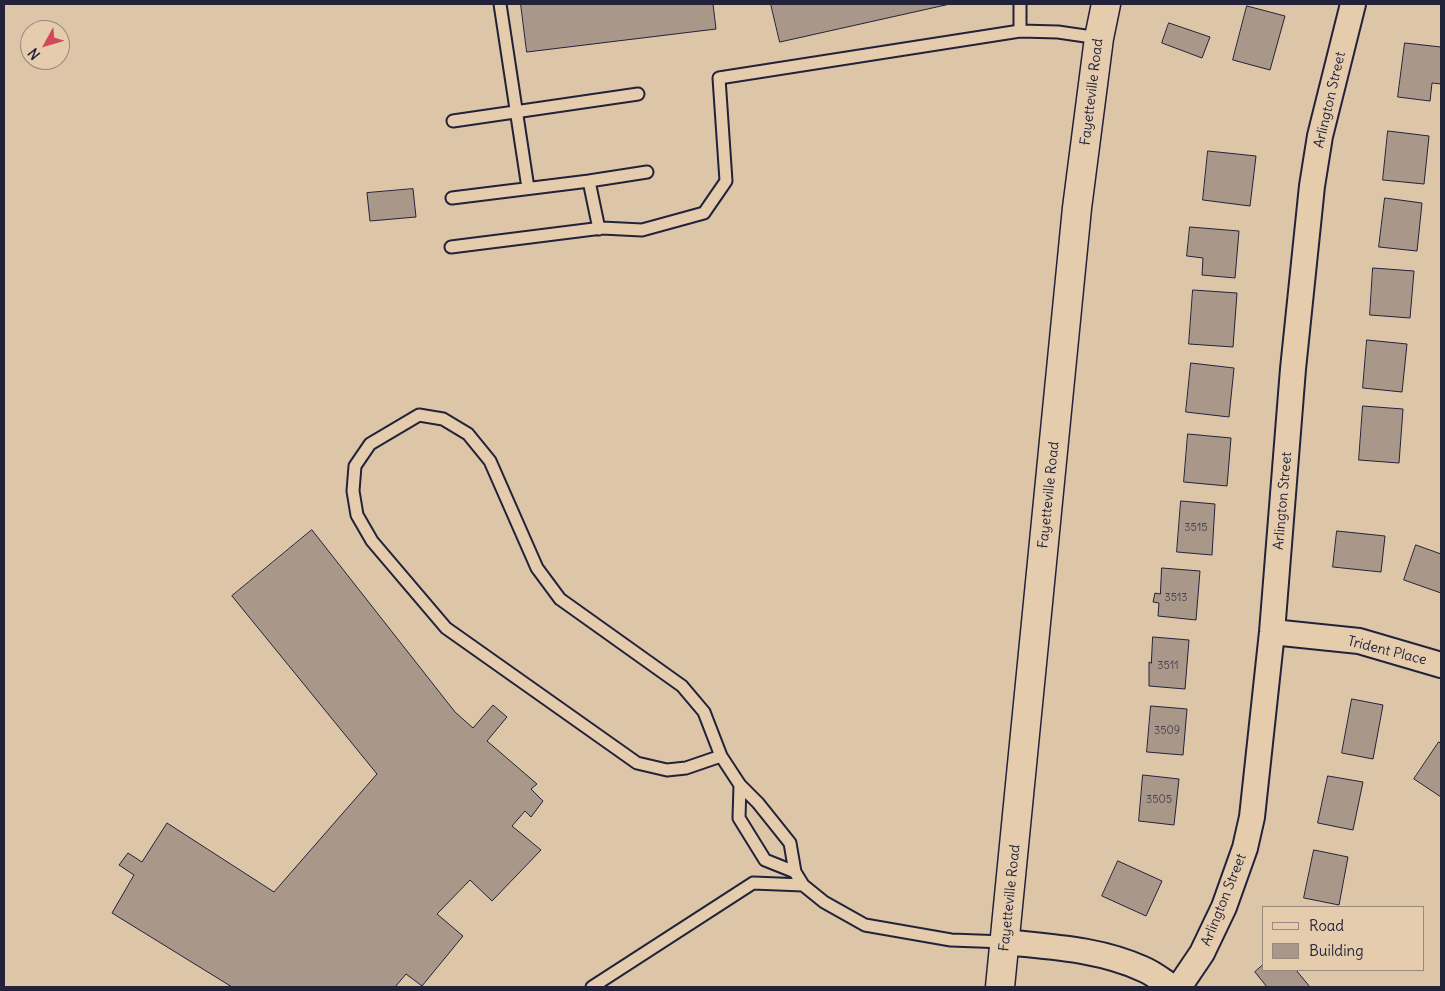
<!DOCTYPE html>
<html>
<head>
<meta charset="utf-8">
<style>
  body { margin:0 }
  #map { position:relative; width:1445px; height:991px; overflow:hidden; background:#ddc5a8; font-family:Delius,sans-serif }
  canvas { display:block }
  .frame { position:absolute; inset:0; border:5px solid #22223b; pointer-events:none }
  .legend { position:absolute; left:1262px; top:906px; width:162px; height:65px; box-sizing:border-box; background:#e5ccad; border:1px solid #97887f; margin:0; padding:6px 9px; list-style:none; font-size:15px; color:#22223b }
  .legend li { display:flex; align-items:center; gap:10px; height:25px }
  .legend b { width:25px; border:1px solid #97887f }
  .north { position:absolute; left:20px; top:20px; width:50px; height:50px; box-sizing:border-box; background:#e5ccad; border:1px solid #97887f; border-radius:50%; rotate:231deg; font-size:14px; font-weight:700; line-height:20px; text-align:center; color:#22223b }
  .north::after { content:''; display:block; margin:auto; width:18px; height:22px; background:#d1495b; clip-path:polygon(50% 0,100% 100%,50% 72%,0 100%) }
</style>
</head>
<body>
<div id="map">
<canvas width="1445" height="991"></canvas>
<div class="frame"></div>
<ul class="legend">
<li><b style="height:6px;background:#e5ccad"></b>Road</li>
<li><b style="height:14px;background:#a9988a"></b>Building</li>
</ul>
<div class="north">N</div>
</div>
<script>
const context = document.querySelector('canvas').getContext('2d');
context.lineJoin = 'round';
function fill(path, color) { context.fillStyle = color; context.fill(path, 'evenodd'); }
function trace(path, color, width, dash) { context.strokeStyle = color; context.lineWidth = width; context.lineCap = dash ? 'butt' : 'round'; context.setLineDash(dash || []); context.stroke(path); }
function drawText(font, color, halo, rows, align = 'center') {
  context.font = font + ' Delius,sans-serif'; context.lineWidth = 4; context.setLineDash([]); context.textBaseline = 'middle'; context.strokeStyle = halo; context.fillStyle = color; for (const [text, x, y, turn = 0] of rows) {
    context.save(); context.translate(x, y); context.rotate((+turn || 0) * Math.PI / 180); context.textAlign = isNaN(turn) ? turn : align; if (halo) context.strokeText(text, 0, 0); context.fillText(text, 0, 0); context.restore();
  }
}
const building = new Path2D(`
  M521 4H713L716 29 527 52Z
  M771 4H950L780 42Z
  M1247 6 1285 16 1270 70 1233 60Z
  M1169 23 1210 37 1202 58 1162 43Z
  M1405 43 1441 47V84L1432 83 1430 101 1398 97Z
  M1388 131 1429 136 1424 184 1383 180Z
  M1208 151 1256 156 1250 206 1203 200Z
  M413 189 416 217 370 221 367 193Z
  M1385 198 1422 203 1417 251 1379 247Z
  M1190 227 1239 231 1235 278 1202 275 1203 258 1187 256Z
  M1373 268 1414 271 1410 318 1370 315Z
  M1193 290 1237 293 1233 347 1189 344Z
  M1367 340 1407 344 1402 392 1363 388Z
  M1191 363 1234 368 1229 417 1186 412Z
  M1363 406 1403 409 1399 463 1359 460Z
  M1188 434 1231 438 1227 486 1184 482Z
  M1181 501 1215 504 1212 555 1177 552Z
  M312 530 455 712 473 728 493 705 507 717 487 741 537 784 531 789 543 801 531 817 525 811 512 826 541 850 492 901 470 880 437 914 463 936 422 986 406 974 395 987H232L112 913 134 875 119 865 128 853 142 862 167 823 274 892 377 774 232 596Z
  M1337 531 1385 536 1381 572 1333 567Z
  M1416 545 1441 554V593L1404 580Z
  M1162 568 1200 571 1196 620 1158 616 1159 603 1153 602 1155 593 1160 594Z
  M1153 637 1189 640 1185 689 1149 686V662L1151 663Z
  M1352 699 1383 705 1373 759 1342 753Z
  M1151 706 1187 709 1183 755 1147 752Z
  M1439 742 1441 744V797L1414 779Z
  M1143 775 1179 779 1174 825 1139 821Z
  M1328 776 1363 782 1353 830 1318 823Z
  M1314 850 1348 857 1339 905 1304 898Z
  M1118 861 1162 881 1146 916 1102 896Z
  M1264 964V970H1296L1310 987H1267L1255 972Z`);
fill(building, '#a9988a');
trace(building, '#22223b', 1);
const lane = new Path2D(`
  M500 4 528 188
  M1020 31V4
  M453 121 638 94
  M589 181 647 172
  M452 198 589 181 599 229
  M451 247 602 228 642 230 704 213 726 181 719 78 1020 31 1058 32 1099 38
  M721 756 686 768 667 770 637 763 446 628 372 541 357 515 353 491 355 466 370 444 419 415 443 419 468 434 490 461 537 568 560 599 682 686 704 712 721 756 740 785 758 803 790 843 795 872 803 885 824 902 865 925 951 940 1005 942
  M740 785 739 818 765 860 795 872
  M592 987 753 883 803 885`);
const street = new Path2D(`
  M1272 632 1359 641 1441 665
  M1005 942C1051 947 1100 949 1143 969 1153 973 1163 981 1172 987
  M1179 987 1202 953 1224 907 1245 848 1252 817 1272 632 1293 369 1312 186 1320 136 1353 4`);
const secondary = new Path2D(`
  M1000 987 1077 208 1099 38 1106 4`);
trace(lane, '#22223b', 15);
trace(street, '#22223b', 28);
trace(secondary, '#22223b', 31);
trace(lane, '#e5ccad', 11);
trace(street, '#e5ccad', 24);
trace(secondary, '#e5ccad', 28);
drawText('11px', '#44404f', null, [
  ["3515",1196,528],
  ["3513",1176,598],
  ["3511",1168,666],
  ["3509",1167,731],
  ["3505",1159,800]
]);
drawText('14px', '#22223b', '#e5ccad', [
  ["Fayetteville Road",1092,92,-83],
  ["Arlington Street",1330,100,-77],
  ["Fayetteville Road",1049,495,-84],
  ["Arlington Street",1283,501,-85],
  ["Trident Place",1387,651,14],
  ["Fayetteville Road",1010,898,-84],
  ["Arlington Street",1224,900,-68]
]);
</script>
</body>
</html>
